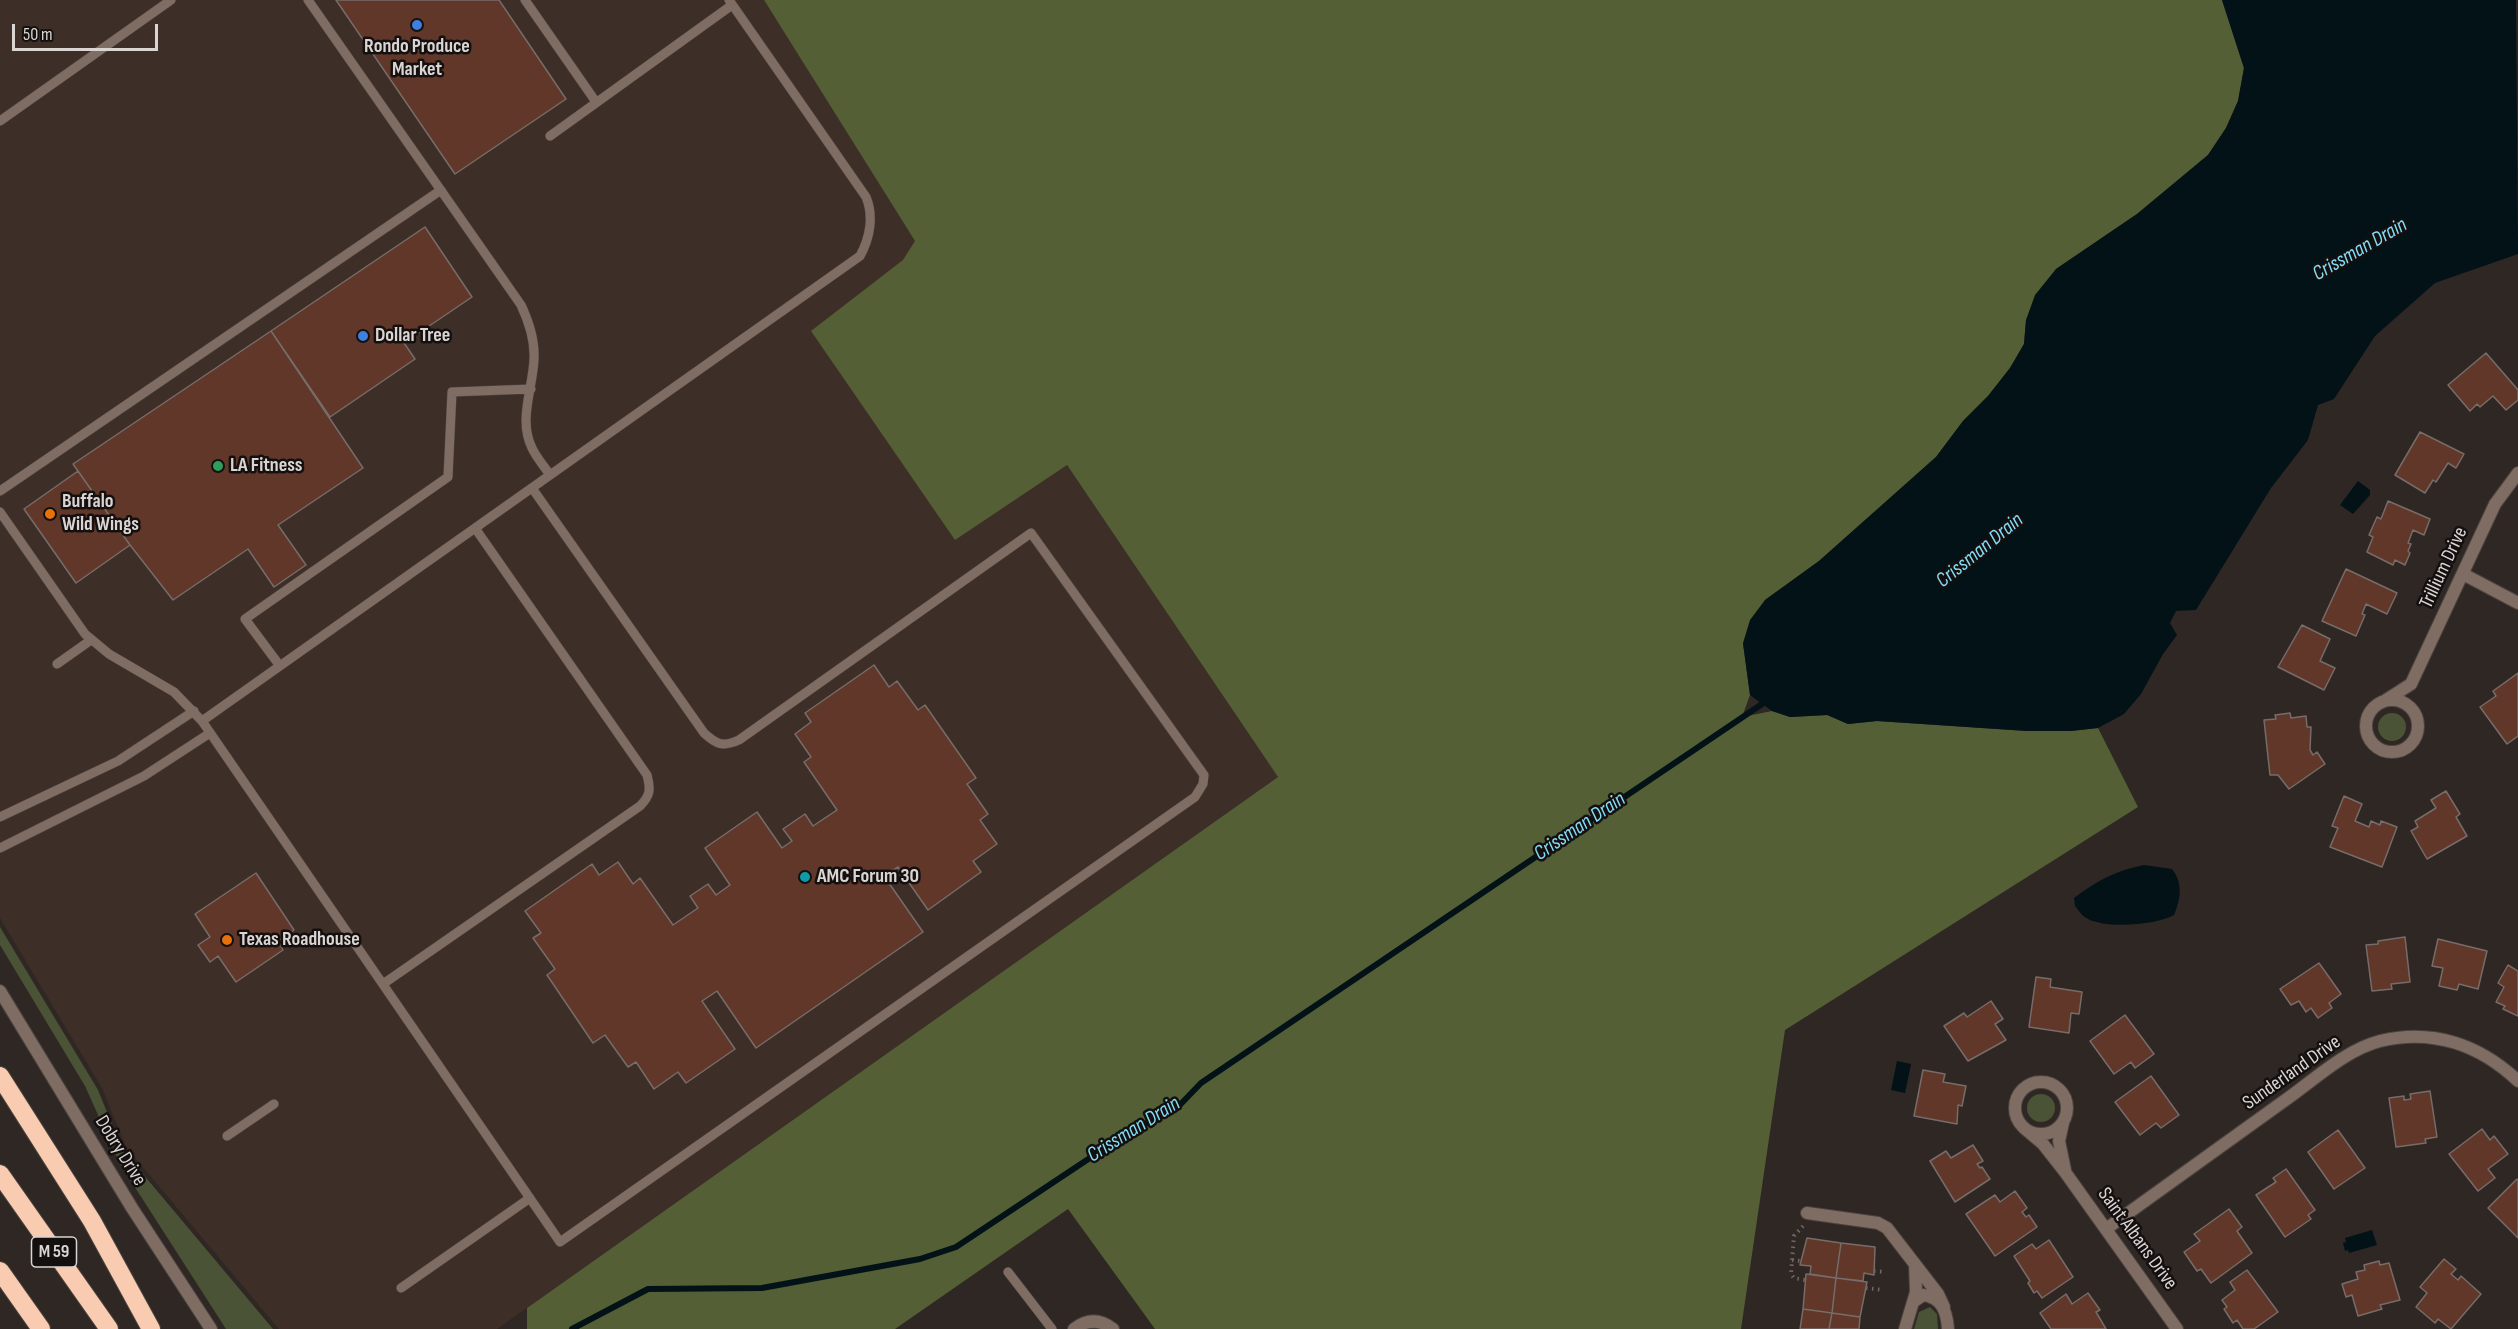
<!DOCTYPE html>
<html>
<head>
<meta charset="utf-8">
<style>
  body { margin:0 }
  #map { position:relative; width:2518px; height:1329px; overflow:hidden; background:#2f2723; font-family:"Sofia Sans Condensed",sans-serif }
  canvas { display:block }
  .scale { position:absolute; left:12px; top:24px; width:146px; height:27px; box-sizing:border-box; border:3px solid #dad4d2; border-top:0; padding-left:8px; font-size:18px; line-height:21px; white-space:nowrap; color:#dad4d2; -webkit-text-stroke:4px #14100f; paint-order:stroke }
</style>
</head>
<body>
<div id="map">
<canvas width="2518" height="1329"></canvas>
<div class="scale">50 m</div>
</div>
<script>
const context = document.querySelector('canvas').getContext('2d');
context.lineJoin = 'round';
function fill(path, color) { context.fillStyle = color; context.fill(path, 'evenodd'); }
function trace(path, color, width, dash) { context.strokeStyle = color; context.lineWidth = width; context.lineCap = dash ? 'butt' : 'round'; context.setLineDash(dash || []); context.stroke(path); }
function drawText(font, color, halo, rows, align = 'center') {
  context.font = font + ' "Sofia Sans Condensed",sans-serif'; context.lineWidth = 5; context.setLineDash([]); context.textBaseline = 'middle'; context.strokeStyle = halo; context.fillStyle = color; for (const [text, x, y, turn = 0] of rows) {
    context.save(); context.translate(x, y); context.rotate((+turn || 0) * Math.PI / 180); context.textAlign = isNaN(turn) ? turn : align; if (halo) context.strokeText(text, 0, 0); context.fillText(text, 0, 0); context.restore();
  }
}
fill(new Path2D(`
  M0 0H764L915 241 1278 777 497 1329H279L126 1147 102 1088 0 918Z`), '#3d2f28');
fill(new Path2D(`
  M2378 727a14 14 0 1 1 28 0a14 14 0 1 1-28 0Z
  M0 927 98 1090 122 1149 273 1329H226L120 1164 85 1086 0 945Z
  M2027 1108a14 14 0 1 1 28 0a14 14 0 1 1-28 0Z
  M1930 1307 1937 1314 1938 1329H1914L1919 1312Z`), '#4b5336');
fill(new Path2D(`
  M764 0H2222L2244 68 2238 101 2226 128 2208 155 2137 214 2056 269 2026 320 2024 344 2010 368 1988 396 1963 421 1936 457 1819 561 1765 600 1743 644 1750 695 1742 717 1772 711 1790 717 1828 715 1848 724 1877 721 2027 731H2071L2098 728 2138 807 1785 1030 1741 1329H1155L1068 1209 895 1329H527V1308L1278 777 1067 465 955 540 811 331 903 260 915 241Z`), '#545f36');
fill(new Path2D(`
  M2222 0H2516L2518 254 2435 283 2375 336 2334 399 2318 405 2308 440 2271 488 2196 610 2176 611 2170 623 2177 635 2163 654 2141 694 2124 714 2098 728 2071 731H2027L1877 721 1848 724 1827 715 1790 717 1772 711 1750 695 1743 643 1750 620 1765 600 1819 561 1936 457 1963 421 1988 396 2010 368 2024 344 2026 320 2035 295 2056 269 2137 214 2208 155 2226 128 2238 101 2244 68Z
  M2358 481 2370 490V495L2353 514 2340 505Z
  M2144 865 2172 869C2183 883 2181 899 2174 915 2156 925 2107 929 2088 919 2082 916 2079 911 2075 906L2074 898C2096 881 2117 870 2144 865Z
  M1897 1061 1911 1064 1905 1093 1891 1090Z
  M2372 1230 2377 1245 2349 1253 2348 1250 2345 1251 2343 1243 2346 1242 2345 1238Z`), '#031217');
trace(new Path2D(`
  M572 1329 648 1289 762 1288 920 1259 956 1247 1132 1130 1176 1109 1201 1083 1768 700`), '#031217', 6);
const building = new Path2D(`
  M336 0H499L566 99 455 174Z
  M425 227 472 297 404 343 415 359 330 417 271 331Z
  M271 331 363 468 278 525 306 565 274 587 248 549 173 600 130 545 73 464Z
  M2486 353 2518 390V400L2506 410 2493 396 2480 407 2477 404 2470 411 2448 385Z
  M2420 432 2464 454 2456 468 2448 463 2436 482 2433 480 2425 493 2395 475Z
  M78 471 130 545 76 583 24 509Z
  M2388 501 2430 519 2424 535 2413 530 2408 543 2411 544 2408 551 2410 553 2405 565 2395 560 2393 565 2367 552 2373 537 2369 535 2377 517 2381 519Z
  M2346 569 2397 593 2387 614 2366 604 2362 614 2365 615 2356 636 2322 621Z
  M2302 625 2330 639 2320 661 2335 668 2324 690 2278 667Z
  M874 665 889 687 897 681 918 710 925 705 976 778 967 784 988 814 980 820 997 844 973 861 981 872 928 910 898 867 884 876 923 932 756 1048 717 991 702 1001 735 1049 686 1083 678 1072 654 1089 636 1062 628 1067 605 1035 593 1043 547 975 555 969 533 938 541 933 525 911 592 864 599 875 618 862 633 884 640 878 673 925 698 908 690 896 708 884 716 895 730 885 705 848 757 812 782 848 792 841 783 829 805 814 813 826 837 810 804 762 811 757 795 734 811 722 805 713Z
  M2518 673V736L2507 744 2480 707 2496 696 2493 691Z
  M2290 713 2291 718 2306 716 2307 727H2311L2310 750 2313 755 2317 752 2325 764 2289 789 2278 775H2270L2264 720 2276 719 2275 715Z
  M2446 791 2460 814 2456 817 2467 836 2427 859 2411 831 2418 827 2415 821 2436 808 2431 800Z
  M2344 796 2362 804 2355 821 2369 827 2371 821 2380 825 2381 821 2397 827 2382 867 2330 847 2338 828 2332 826Z
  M256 873 294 930 278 941 283 950 236 982 218 956 210 962 198 945 210 937 195 914Z
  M2405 937 2410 982 2391 984 2392 989 2372 991 2366 945 2378 944V941Z
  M2438 939 2487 951 2478 989 2459 984 2457 990 2439 986 2443 968 2432 966Z
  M2319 963 2341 994 2329 1003 2332 1008 2318 1018 2311 1008 2306 1012 2299 1001 2291 1005 2280 989Z
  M2508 965 2518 971V1016L2503 1009 2505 1006 2496 1002 2504 987 2498 983Z
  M2036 977 2051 979 2050 987 2082 992 2079 1014 2071 1013 2069 1033 2029 1027Z
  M1991 1001 2003 1019 1995 1024 2006 1040 1968 1061 1944 1026 1964 1013 1967 1017Z
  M2125 1015 2154 1054 2135 1068 2131 1062 2114 1074 2090 1041Z
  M1923 1070 1945 1074 1943 1082 1966 1086 1962 1106 1958 1105 1957 1124 1914 1116Z
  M2151 1076 2179 1115 2161 1128 2156 1123 2140 1135 2115 1102Z
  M2430 1091 2437 1137 2425 1139 2426 1143 2396 1147 2389 1098 2404 1096V1100L2411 1099 2410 1094Z
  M2482 1129 2490 1140 2494 1136 2508 1154 2488 1169 2495 1178 2478 1191 2449 1154Z
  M2338 1130 2365 1168 2334 1189 2308 1152Z
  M1973 1145 1983 1161 1977 1164 1980 1168 1982 1167 1990 1179 1955 1202 1930 1161 1946 1151 1951 1158Z
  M2286 1169 2315 1210 2308 1215 2311 1219 2285 1237 2256 1195 2276 1182 2273 1178Z
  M2517 1179 2518 1180V1238L2488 1208Z
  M2015 1191 2027 1208 2022 1212 2026 1217 2029 1215 2037 1227 1995 1256 1966 1214 1995 1195 2000 1202Z
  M2229 1209 2242 1227 2237 1231 2252 1253 2211 1283 2201 1269 2197 1271 2184 1252 2200 1241 2194 1234Z
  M1807 1238 1841 1243 1836 1278 1810 1274 1811 1266 1800 1265Z
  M2049 1240 2073 1277 2042 1298 2037 1291 2034 1293 2028 1283 2030 1281 2014 1256 2032 1244 2036 1249Z
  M1841 1243 1875 1247 1874 1275 1864 1273 1863 1281 1836 1278Z
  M2444 1259 2456 1269 2451 1274 2458 1280 2461 1276 2481 1294 2451 1329 2438 1319 2435 1323 2416 1307 2427 1293 2420 1287Z
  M2379 1261 2380 1265 2389 1263 2400 1300 2380 1305 2382 1309 2358 1316 2352 1295 2346 1297 2342 1284 2358 1279 2356 1272 2365 1270 2364 1265Z
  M2247 1270 2278 1312 2254 1329H2243L2237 1320 2233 1323 2224 1309 2227 1307 2222 1300 2235 1290 2230 1282Z
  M1806 1274 1836 1278 1832 1313 1803 1309Z
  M1836 1278 1867 1282 1860 1317 1832 1313Z
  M2088 1293 2100 1310 2096 1312 2106 1329H2051L2040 1313 2066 1294 2072 1304Z
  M1803 1309 1832 1313 1829 1329H1800Z
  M1832 1313 1860 1317 1859 1329H1829Z`);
fill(building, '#603728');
trace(building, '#776c69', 1.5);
const service = new Path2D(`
  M308 0 521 305C529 322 535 340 534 359 533 388 518 420 532 448 536 457 544 466 550 475
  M525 0 596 102
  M0 121 171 0
  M550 136 732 5
  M0 491 441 190
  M0 512 85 634 109 654 174 692 202 721 560 1242 1195 797 1203 784 1204 775 1031 533 739 740C723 747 717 745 704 733L532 488
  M57 664 91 640
  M280 666 245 619 448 477 452 392 531 389
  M202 721 860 256C870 238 874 216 866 197L729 0
  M0 817 118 761 194 711
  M0 848 144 776 210 733
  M383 984 640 806C650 796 651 790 647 775L475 528
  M227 1136 274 1104
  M1008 1272 1052 1329
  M401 1288 530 1198`);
const minor = new Path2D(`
  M2463 574 2518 603
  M2366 726a26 26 0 1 1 52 0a26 26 0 1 1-52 0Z
  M2386 700 2411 684 2495 504 2518 473
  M2015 1108a26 26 0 1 1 52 0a26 26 0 1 1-52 0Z
  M2063 1123 2059 1141 2065 1170
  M2024 1128 2043 1144 2065 1172 2177 1329
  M1807 1213 1878 1223 1887 1228 1938 1294 1944 1307
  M2106 1229C2165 1186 2225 1144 2284 1101 2313 1081 2345 1050 2380 1041 2433 1028 2480 1045 2518 1081
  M1913 1302 1916 1292 1915 1264
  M1074 1329C1087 1319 1100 1319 1113 1329
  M1905 1329 1913 1302 1923 1295C1942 1297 1947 1312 1948 1329`);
const tertiary = new Path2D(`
  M0 991 132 1208 211 1329`);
const motorway = new Path2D(`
  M0 1076 92 1221 151 1329
  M0 1174 109 1329
  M0 1271 41 1329`);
trace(service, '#4a433f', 10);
trace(minor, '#4a433f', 14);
trace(tertiary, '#4a433f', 14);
trace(motorway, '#4a433f', 20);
trace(new Path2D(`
  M1803 1226 1794 1236 1791 1274 1794 1278 1805 1280
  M1792 1260 1801 1261
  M1874 1271 1885 1272
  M1866 1288 1883 1290`), '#706966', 4, [1.5, 4.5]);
trace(service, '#7f6c62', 9);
trace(minor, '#7f6c62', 12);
trace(tertiary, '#7f6c62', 12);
trace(motorway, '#f9cbb1', 18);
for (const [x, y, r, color] of [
  [417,25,6,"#3f7fe0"],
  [363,336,6,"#3f7fe0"],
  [218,466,6,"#2e9e5b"],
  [50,514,6,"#e8710a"],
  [805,877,6,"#0f9aa8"],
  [227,940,6,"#e8710a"]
]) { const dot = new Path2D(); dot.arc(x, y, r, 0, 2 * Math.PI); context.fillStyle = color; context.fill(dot); trace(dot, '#14100f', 2); }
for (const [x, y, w] of [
  [54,1252,45]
]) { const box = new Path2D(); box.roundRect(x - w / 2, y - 15, w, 30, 4.5); context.fillStyle = '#14100f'; context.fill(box); trace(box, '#dad4d2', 1.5); }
drawText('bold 18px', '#dad4d2', null, [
  ["M 59",54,1252]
]);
drawText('bold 20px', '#dad4d2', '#14100f', [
  ["Rondo Produce",417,47,"center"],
  ["Market",417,70,"center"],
  ["Dollar Tree",375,336],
  ["LA Fitness",230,466],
  ["Buffalo",62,502],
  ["Wild Wings",62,525],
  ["AMC Forum 30",817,877],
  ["Texas Roadhouse",239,940]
], 'left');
drawText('20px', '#dad4d2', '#14100f', [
  ["Trillium Drive",2444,568,-65],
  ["Sunderland Drive",2292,1073,-35],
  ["Dobry Drive",120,1151,58],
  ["Saint Albans Drive",2137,1239,54]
]);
drawText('italic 21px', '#83dcf7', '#14100f', [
  ["Crissman Drain",2360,250,-30],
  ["Crissman Drain",1980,551,-39],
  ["Crissman Drain",1580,827,-34],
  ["Crissman Drain",1134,1130,-32]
]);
</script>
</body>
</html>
